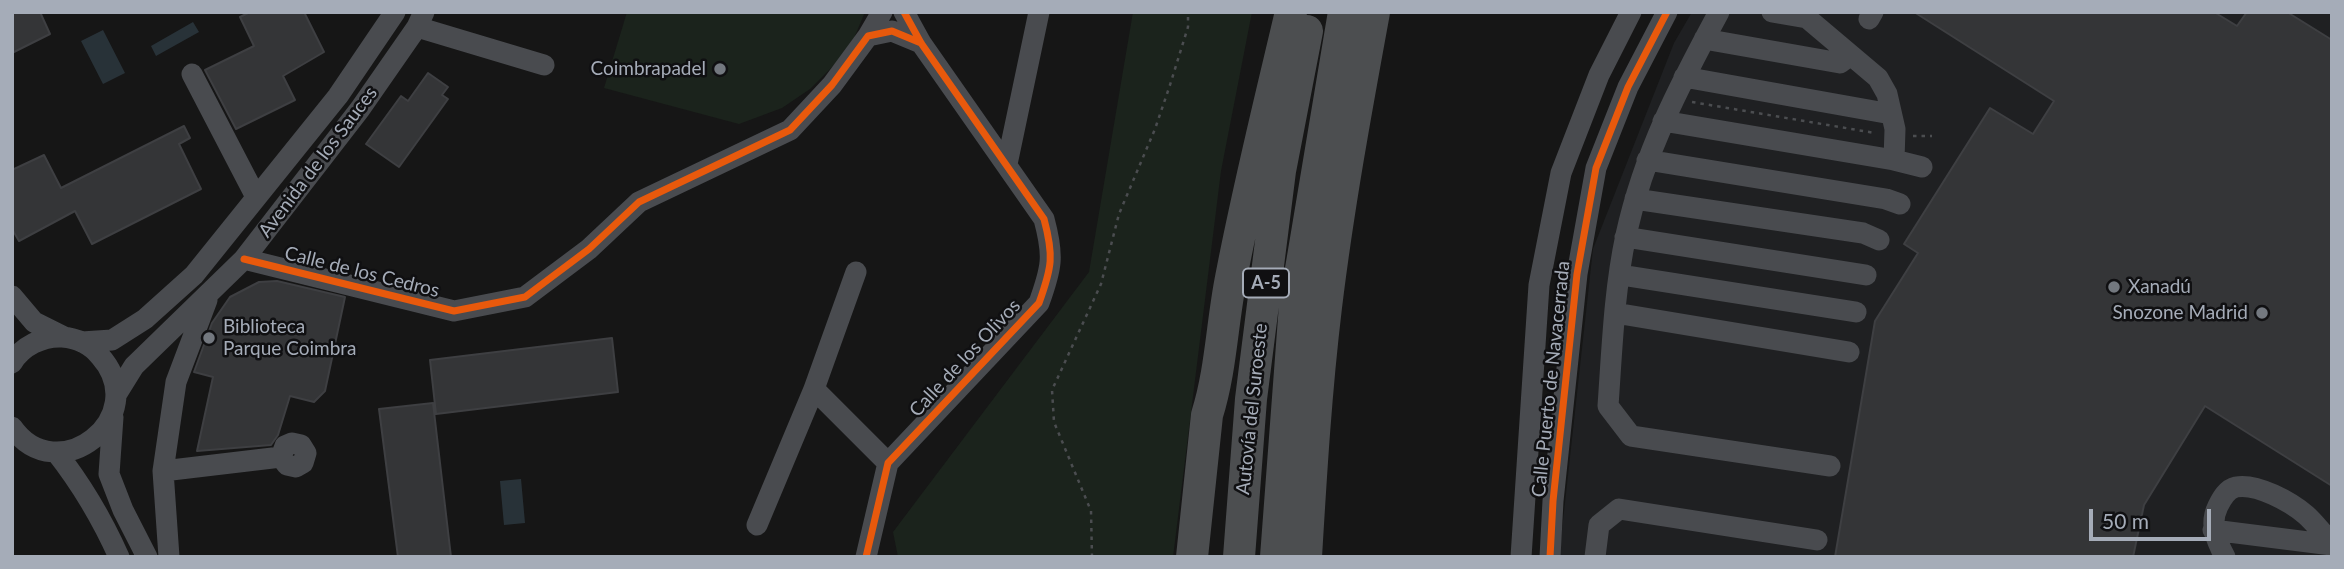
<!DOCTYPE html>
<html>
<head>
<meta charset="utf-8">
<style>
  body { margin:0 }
  #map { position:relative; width:2344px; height:569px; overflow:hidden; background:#161616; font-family:Lato,sans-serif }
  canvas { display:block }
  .frame { position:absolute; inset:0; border:14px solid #a5acb8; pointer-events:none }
  .scale { position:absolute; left:2089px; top:509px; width:122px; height:32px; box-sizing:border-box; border:4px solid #a5acb8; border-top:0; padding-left:9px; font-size:21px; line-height:24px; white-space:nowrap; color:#a5acb8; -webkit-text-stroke:5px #101012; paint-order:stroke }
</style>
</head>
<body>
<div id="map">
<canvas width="2344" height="569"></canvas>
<div class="frame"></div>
<div class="scale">50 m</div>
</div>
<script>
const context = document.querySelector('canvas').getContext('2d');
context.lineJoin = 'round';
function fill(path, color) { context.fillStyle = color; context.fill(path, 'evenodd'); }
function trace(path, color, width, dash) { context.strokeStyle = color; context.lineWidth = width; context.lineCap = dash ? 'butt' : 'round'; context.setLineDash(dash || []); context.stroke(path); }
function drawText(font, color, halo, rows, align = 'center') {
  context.font = font + ' Lato,sans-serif'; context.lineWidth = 5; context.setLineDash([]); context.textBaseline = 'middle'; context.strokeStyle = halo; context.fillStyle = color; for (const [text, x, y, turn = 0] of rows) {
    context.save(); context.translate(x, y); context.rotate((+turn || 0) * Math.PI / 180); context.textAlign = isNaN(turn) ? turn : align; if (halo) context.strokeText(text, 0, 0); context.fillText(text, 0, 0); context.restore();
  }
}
fill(new Path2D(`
  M1692 12H2332V557H1559L1593 249 1674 43Z`), '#1f2022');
fill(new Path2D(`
  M627 12H865L849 50 810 89 782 108 739 124 604 88Z
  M1133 12H1252L1221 171 1173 557H898L893 532 1089 272Z`), '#1b231c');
fill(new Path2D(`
  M193 22 199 32 156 56 151 46Z
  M103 30 125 73 103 84 81 41Z
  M521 479 525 523 504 525 500 481Z`), '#283238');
const building = new Path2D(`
  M12 12H40L50 34 12 53Z
  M250 12H304L324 52 283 76 295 100 236 129 205 70 254 46 240 17Z
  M1914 12H2214L2237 26 2247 12H2287L2332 40V486L2205 406 2144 505 2133 557H1835L1875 321 1918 253 1904 244 1990 108 2033 134 2054 101Z
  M428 73 448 87 442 95 448 99 399 167 366 144 401 96 408 101Z
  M184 126 190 138 179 144 201 189 92 244 75 211 19 241 12 229V170L44 155 61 188Z
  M277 281 345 297 325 391 314 402 290 396 278 435 271 445 197 451 213 377 194 372 212 323 230 297 259 282Z
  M612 338 618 392 436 414 430 360Z
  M433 403 451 557H398L379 409Z`);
fill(building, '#343537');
trace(building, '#3e3f42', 2);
trace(new Path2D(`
  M1692 102 1875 133
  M1913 136H1932
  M1092 557 1091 511 1054 422 1052 390 1101 284 1119 214 1155 129 1170 85 1188 27V12`), '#4b4d50', 2.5, [3.5, 5]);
trace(new Path2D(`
  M1719 12C1679 86 1644 153 1626 235 1614 291 1612 350 1608 406L1631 436 1830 466
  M1772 12 1807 18 1878 78 1887 94 1895 129 1894 160
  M1869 19 1873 12
  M417 27 544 65
  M868 36 882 12
  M1704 39 1840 63 1851 55
  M192 74 256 197
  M1684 77 1891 114
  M1663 121 1894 160 1922 167
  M1647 160 1886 199 1900 204
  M1007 164 1039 12
  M1635 199 1863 233 1879 240
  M1625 237 1866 275
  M244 259 454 311 525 297 589 249 639 202 790 130 832 85 868 36 892 31 921 43
  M1621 275 1856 312
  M12 296 34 322 64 337
  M1615 313 1849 352
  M82 342 112 340 145 319 194 275 338 96 395 12
  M12 363C22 346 43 336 62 337 77 338 91 345 100 356 154 417 57 492 12 427
  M814 389 888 463
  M116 395 134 366 244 259 360 109 417 27 424 12
  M113 417 109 474 123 510 147 557
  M56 452C82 485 102 519 119 557
  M163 471 281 457 287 465 296 467 303 463 306 453 301 445 292 443 285 446 281 457
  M757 525 814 389 856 272
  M2213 530 2332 545
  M169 557 163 471 176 382 207 300
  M866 557 888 463 1039 303C1052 267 1054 256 1044 219L921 43 904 12
  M1521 557 1539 285 1561 173 1599 75 1631 12
  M1550 557 1553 501 1577 274 1596 168 1628 87 1667 12
  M1595 557 1599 525 1619 509 1817 540
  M2225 557C2216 540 2209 524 2218 506 2222 498 2227 489 2236 487 2257 483 2291 502 2306 515 2315 523 2323 534 2332 543`), '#494b4f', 21);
trace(new Path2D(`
  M1192 557 1207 415C1221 371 1222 323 1231 278 1248 189 1270 101 1291 12
  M1239 557 1251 399 1280 171 1307 31
  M1276 557 1295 305 1344 12
  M1306 557C1311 473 1316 390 1326 307 1338 208 1356 110 1374 12`), '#4c4e50', 32);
trace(new Path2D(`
  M244 259 454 311 525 297 589 249 639 202 790 130 832 85 868 36 892 31 921 43
  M866 557 888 463 1039 303C1052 267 1054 256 1044 219L921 43 904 12
  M1550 557 1553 501 1577 274 1596 168 1628 87 1667 12`), '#e8590c', 7);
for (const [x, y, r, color] of [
  [720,69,7,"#73787f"],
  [2114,287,7,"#73787f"],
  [2262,313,7,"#73787f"],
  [209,338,7,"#73787f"]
]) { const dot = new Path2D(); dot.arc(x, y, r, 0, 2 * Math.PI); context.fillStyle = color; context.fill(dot); trace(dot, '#101012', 2.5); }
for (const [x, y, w] of [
  [1266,283,46]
]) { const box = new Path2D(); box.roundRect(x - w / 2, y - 14.5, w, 29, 5); context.fillStyle = '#101012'; context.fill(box); trace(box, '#a5acb8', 2); }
drawText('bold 18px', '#a5acb8', null, [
  ["A-5",1266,283]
]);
drawText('19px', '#a5acb8', '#101012', [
  ["Coimbrapadel",706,69],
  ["Xanadú",2128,287,"left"],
  ["Snozone Madrid",2248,313],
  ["Biblioteca",223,327,"left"],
  ["Parque Coimbra",223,349,"left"]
], 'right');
drawText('19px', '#a5acb8', '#101012', [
  ["Avenida de los Sauces",318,162,-53],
  ["Calle de los Cedros",362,272,14],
  ["Calle de los Olivos",965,358,-47],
  ["Calle Puerto de Navacerrada",1551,379,-84],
  ["Autovía del Suroeste",1252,409,-84]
]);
</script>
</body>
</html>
